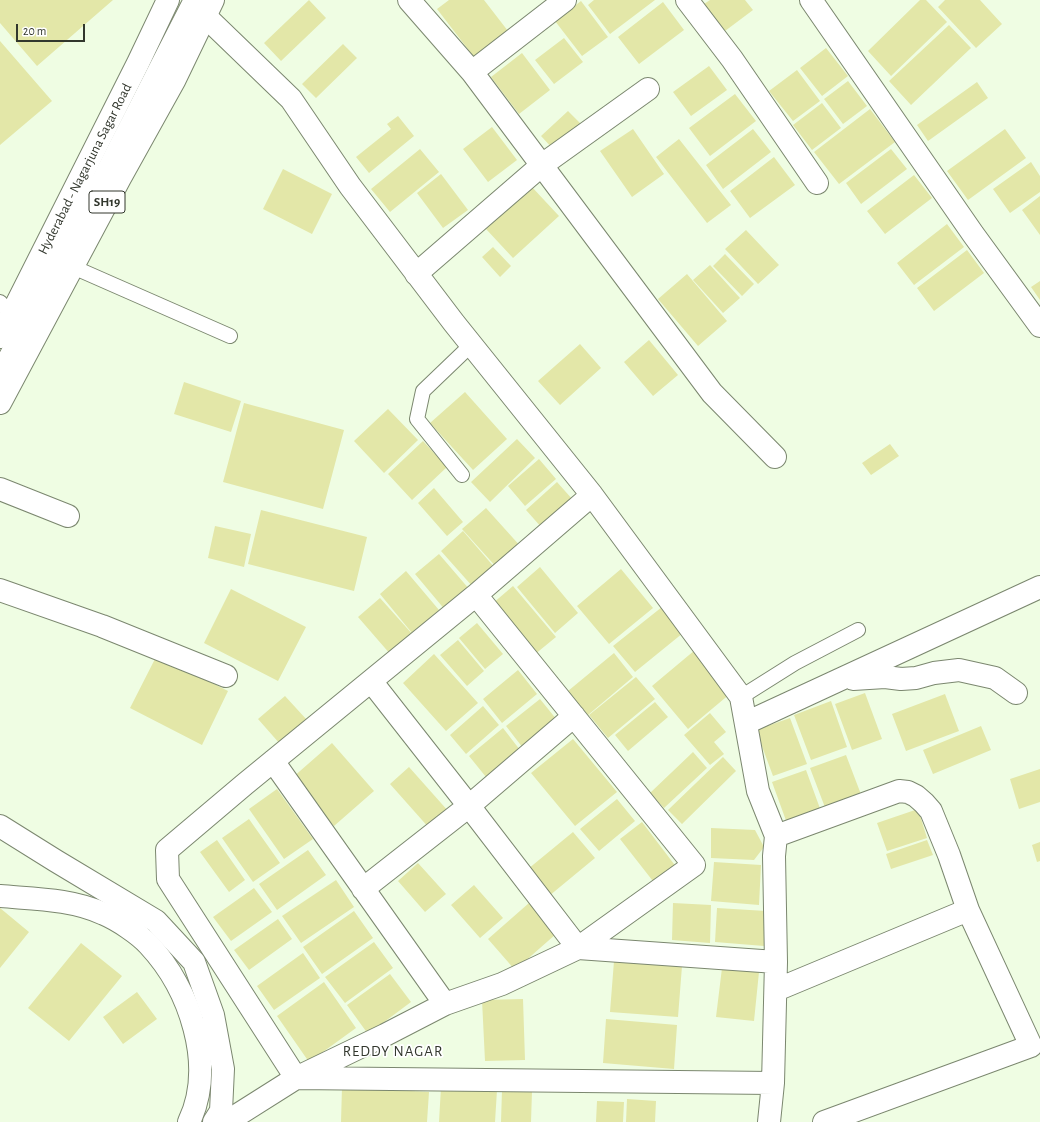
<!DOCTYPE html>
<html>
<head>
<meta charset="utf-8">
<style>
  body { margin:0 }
  #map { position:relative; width:1040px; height:1122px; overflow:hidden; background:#effde3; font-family:"Alegreya Sans",sans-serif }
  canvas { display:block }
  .scale { position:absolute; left:16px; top:24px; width:69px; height:18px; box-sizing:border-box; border:2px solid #32372d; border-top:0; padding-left:5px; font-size:12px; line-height:14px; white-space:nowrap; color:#32372d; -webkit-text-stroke:3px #fff; paint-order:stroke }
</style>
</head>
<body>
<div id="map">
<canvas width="1040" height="1122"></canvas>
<div class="scale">20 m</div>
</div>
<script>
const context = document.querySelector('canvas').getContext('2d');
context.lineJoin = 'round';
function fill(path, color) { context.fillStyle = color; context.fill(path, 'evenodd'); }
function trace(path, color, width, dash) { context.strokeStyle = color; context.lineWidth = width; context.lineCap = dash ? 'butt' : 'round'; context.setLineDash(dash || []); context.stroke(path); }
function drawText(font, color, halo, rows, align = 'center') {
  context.font = font + ' "Alegreya Sans",sans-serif'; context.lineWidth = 3.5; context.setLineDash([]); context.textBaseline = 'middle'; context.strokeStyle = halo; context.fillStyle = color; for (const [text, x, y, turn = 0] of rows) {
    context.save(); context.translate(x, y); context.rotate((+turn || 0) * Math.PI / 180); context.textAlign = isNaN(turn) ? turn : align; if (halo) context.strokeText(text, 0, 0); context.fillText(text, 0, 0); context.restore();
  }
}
fill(new Path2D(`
  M0 0H113L37 66 0 23Z
  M309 0 326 18 281 61 264 43Z
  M449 0H484L508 31 474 57 437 9Z
  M594 0H655L610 34 588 5Z
  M710 0H745L753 10 725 31 704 4Z
  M920 0H926L947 22 891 76 868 51Z
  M945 0H980L1002 24 976 48 938 7Z
  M581 1 608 37 582 56 555 21Z
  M663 2 684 30 639 64 618 37Z
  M949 25 971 48 911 105 889 81Z
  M564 38 583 62 554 84 535 60Z
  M0 41 52 101 0 145Z
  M343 44 357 58 316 98 302 84Z
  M826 48 848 76 822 96 800 68Z
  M522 53 550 90 519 114 491 77Z
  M709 66 727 90 691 116 673 92Z
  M797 70 820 101 793 121 769 91Z
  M848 81 867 106 843 124 824 99Z
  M977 82 988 98 928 141 917 125Z
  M735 94 756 121 710 156 689 128Z
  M822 103 841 128 812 150 793 125Z
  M870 109 895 142 839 184 814 152Z
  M568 111 581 124 554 150 541 136Z
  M398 116 414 136 369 173 356 157 391 129 387 124Z
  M492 127 517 160 488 182 463 149Z
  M633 129 664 174 632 197 600 151Z
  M753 129 771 152 723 189 706 165Z
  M1005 129 1026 158 968 200 947 171Z
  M679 139 731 205 707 223 656 157Z
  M420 149 439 172 390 212 371 189Z
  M891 149 907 169 861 204 846 183Z
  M774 157 795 185 750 218 730 191Z
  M1031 162 1040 176V192L1010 213 993 189Z
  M283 169 332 194 312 234 263 209Z
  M441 174 468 210 443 228 417 193Z
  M914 175 932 198 885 234 867 211Z
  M531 186 559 216 513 258 486 229Z
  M1040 196V235L1022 210Z
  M947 224 964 247 914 285 897 263Z
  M746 230 779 265 758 284 725 249Z
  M493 247 511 266 500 277 482 257Z
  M967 250 984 273 934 311 917 288Z
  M725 254 754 284 742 296 713 266Z
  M710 265 740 298 723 313 693 280Z
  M687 274 727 321 698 346 658 299Z
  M1040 281V300L1031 287Z
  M649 340 678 375 653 396 624 362Z
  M580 344 601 368 560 405 538 381Z
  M184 382 241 401 231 432 174 414Z
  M465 392 507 439 473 470 430 423Z
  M244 403 344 430 323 509 223 482Z
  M388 409 418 440 384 473 354 441Z
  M517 439 535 458 490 502 471 482Z
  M423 441 447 467 412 500 388 474Z
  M890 444 899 456 871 475 862 463Z
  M539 459 556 479 525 506 508 486Z
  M557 482 573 500 542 528 526 510Z
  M434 488 463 522 447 536 418 503Z
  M486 508 522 548 498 569 462 529Z
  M261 510 367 537 354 591 248 564Z
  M215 526 251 534 244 567 208 558Z
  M463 531 495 568 473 587 441 551Z
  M439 554 470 590 446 611 415 574Z
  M540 567 578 613 555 633 517 587Z
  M621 569 653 608 609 644 577 606Z
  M406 571 439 610 412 633 380 594Z
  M513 586 556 637 534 655 492 604Z
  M231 589 306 627 278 681 204 643Z
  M380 598 414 636 391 655 358 617Z
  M662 607 683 633 635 672 613 646Z
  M477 623 503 654 485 669 459 638Z
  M458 640 484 671 467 686 440 655Z
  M695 650 731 693 688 729 652 686Z
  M614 653 633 677 588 715 568 691Z
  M434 654 478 703 446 731 403 683Z
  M157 655 228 691 202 745 130 708Z
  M518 670 537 694 502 723 483 699Z
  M636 677 655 699 608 738 589 715Z
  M865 693 882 739 852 750 835 704Z
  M945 694 959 731 906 751 892 714Z
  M285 696 307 720 280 744 258 719Z
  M540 699 557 720 523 748 506 726Z
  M831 701 847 747 811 760 794 715Z
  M655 702 668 717 628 751 615 735Z
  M483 706 499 725 466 754 450 735Z
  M710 713 726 732 714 742 724 754 710 765 684 735Z
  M790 718 807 764 773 776 756 730Z
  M981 726 991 750 933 774 923 750Z
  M503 728 520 750 486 777 469 756Z
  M573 739 617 792 575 826 531 773Z
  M332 743 374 791 334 826 292 778Z
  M693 752 707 768 664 808 650 793Z
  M846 755 862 797 826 810 810 768Z
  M723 757 736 771 682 824 668 810Z
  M409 767 449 812 430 829 390 784Z
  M1040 769V802L1019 809 1010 779Z
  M806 770 822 814 788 826 772 782Z
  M277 789 313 839 284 859 249 809Z
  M617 799 635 821 599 851 580 829Z
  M918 809 927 838 887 851 877 823Z
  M249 819 280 863 253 882 222 838Z
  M642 822 677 868 656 885 620 839Z
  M711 828 755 830 764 847 754 860 711 858Z
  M573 832 595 858 549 896 528 869Z
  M217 840 245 880 229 892 200 852Z
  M927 840 933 855 891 869 886 854Z
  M1040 842V861L1037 862 1032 845Z
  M308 850 326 875 277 910 259 884Z
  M714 862 761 865 759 905 711 901Z
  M418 863 446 894 425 912 398 881Z
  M336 880 354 907 301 943 282 916Z
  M474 885 503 918 480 938 451 905Z
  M254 888 272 912 231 941 213 917Z
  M529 903 556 934 515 970 488 939Z
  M673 903 711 905 710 943 672 940Z
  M0 908 29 932 0 968Z
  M717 908 766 911 764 946 715 942Z
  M354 911 373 938 322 974 303 947Z
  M278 919 292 939 249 970 234 950Z
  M374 942 393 968 345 1003 325 977Z
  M81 943 122 976 69 1041 28 1008Z
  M303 953 320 978 274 1010 257 986Z
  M614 961 682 966 678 1017 610 1012Z
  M722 968 759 972 754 1021 716 1017Z
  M390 974 411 1002 368 1034 347 1005Z
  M324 982 356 1028 309 1062 277 1016Z
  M137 992 157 1019 123 1044 103 1017Z
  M523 999 525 1060 485 1061 482 1000Z
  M606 1019 677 1025 674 1069 603 1063Z
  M342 1087 429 1092 427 1122H341Z
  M441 1087 497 1090 495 1122H439Z
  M502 1090 532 1091 531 1122H501Z
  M627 1099 656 1101 655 1122H626Z
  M597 1101 624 1102 623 1122H596Z`), '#e3e7a8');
const lane = new Path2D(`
  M73 267 230 336
  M0 302 11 314
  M462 475 417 419 423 391 471 345
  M741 697 795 663 858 630`);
const street = new Path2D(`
  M409 0 472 72 712 393 775 457
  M687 0 732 59 817 183
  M811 0 973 234 1040 326
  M205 16 291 99 350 186 454 323 592 495
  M472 72 565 0
  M416 274 542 165 648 89
  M0 489 68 516
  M0 590 102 626 226 676
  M476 595 592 495 741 697 758 791 776 836 774 856 776 962 773 1083
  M853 679 885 677 901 679 916 678 934 673 959 670 995 678 1016 693
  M371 681 469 806 578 948 776 962
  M746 723 1040 587
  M273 761 445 1004
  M776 836 899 791 908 792 916 796 924 803 931 811 949 855 968 910 1031 1046 824 1122
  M363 889 469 806 574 716
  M776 990 968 910
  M228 1121 296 1078 385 1035 445 1004 502 984 578 948 694 865 476 595 245 784 167 850 168 879 296 1078 773 1083 769 1122`);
const primary = new Path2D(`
  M0 337 138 63 168 0
  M0 403 120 178 174 81 213 0
  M0 826 56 861 156 921 194 962 213 1015 223 1069 221 1111 214 1122`);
const highway = new Path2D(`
  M0 376 104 178 195 0
  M0 896C34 899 73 899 104 914 118 920 139 934 149 945 190 989 216 1065 189 1122`);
trace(lane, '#7b876f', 16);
trace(street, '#7b876f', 24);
trace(primary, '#7b876f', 24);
trace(highway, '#7b876f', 24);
trace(lane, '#fff', 14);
trace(street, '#fff', 22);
trace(primary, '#fff', 22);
trace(highway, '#fff', 22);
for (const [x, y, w] of [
  [107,202,36]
]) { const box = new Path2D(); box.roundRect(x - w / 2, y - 11, w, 22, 3); context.fillStyle = '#fff'; context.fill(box); trace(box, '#32372d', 1); }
drawText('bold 13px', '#32372d', null, [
  ["SH19",107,202]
]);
drawText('14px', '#32372d', '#fff', [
  ["Hyderabad - Nagarjuna Sagar Road",85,169,-63]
]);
context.letterSpacing = '1px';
drawText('15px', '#32372d', '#fff', [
  ["REDDY NAGAR",393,1051]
]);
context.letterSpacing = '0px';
</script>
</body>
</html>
